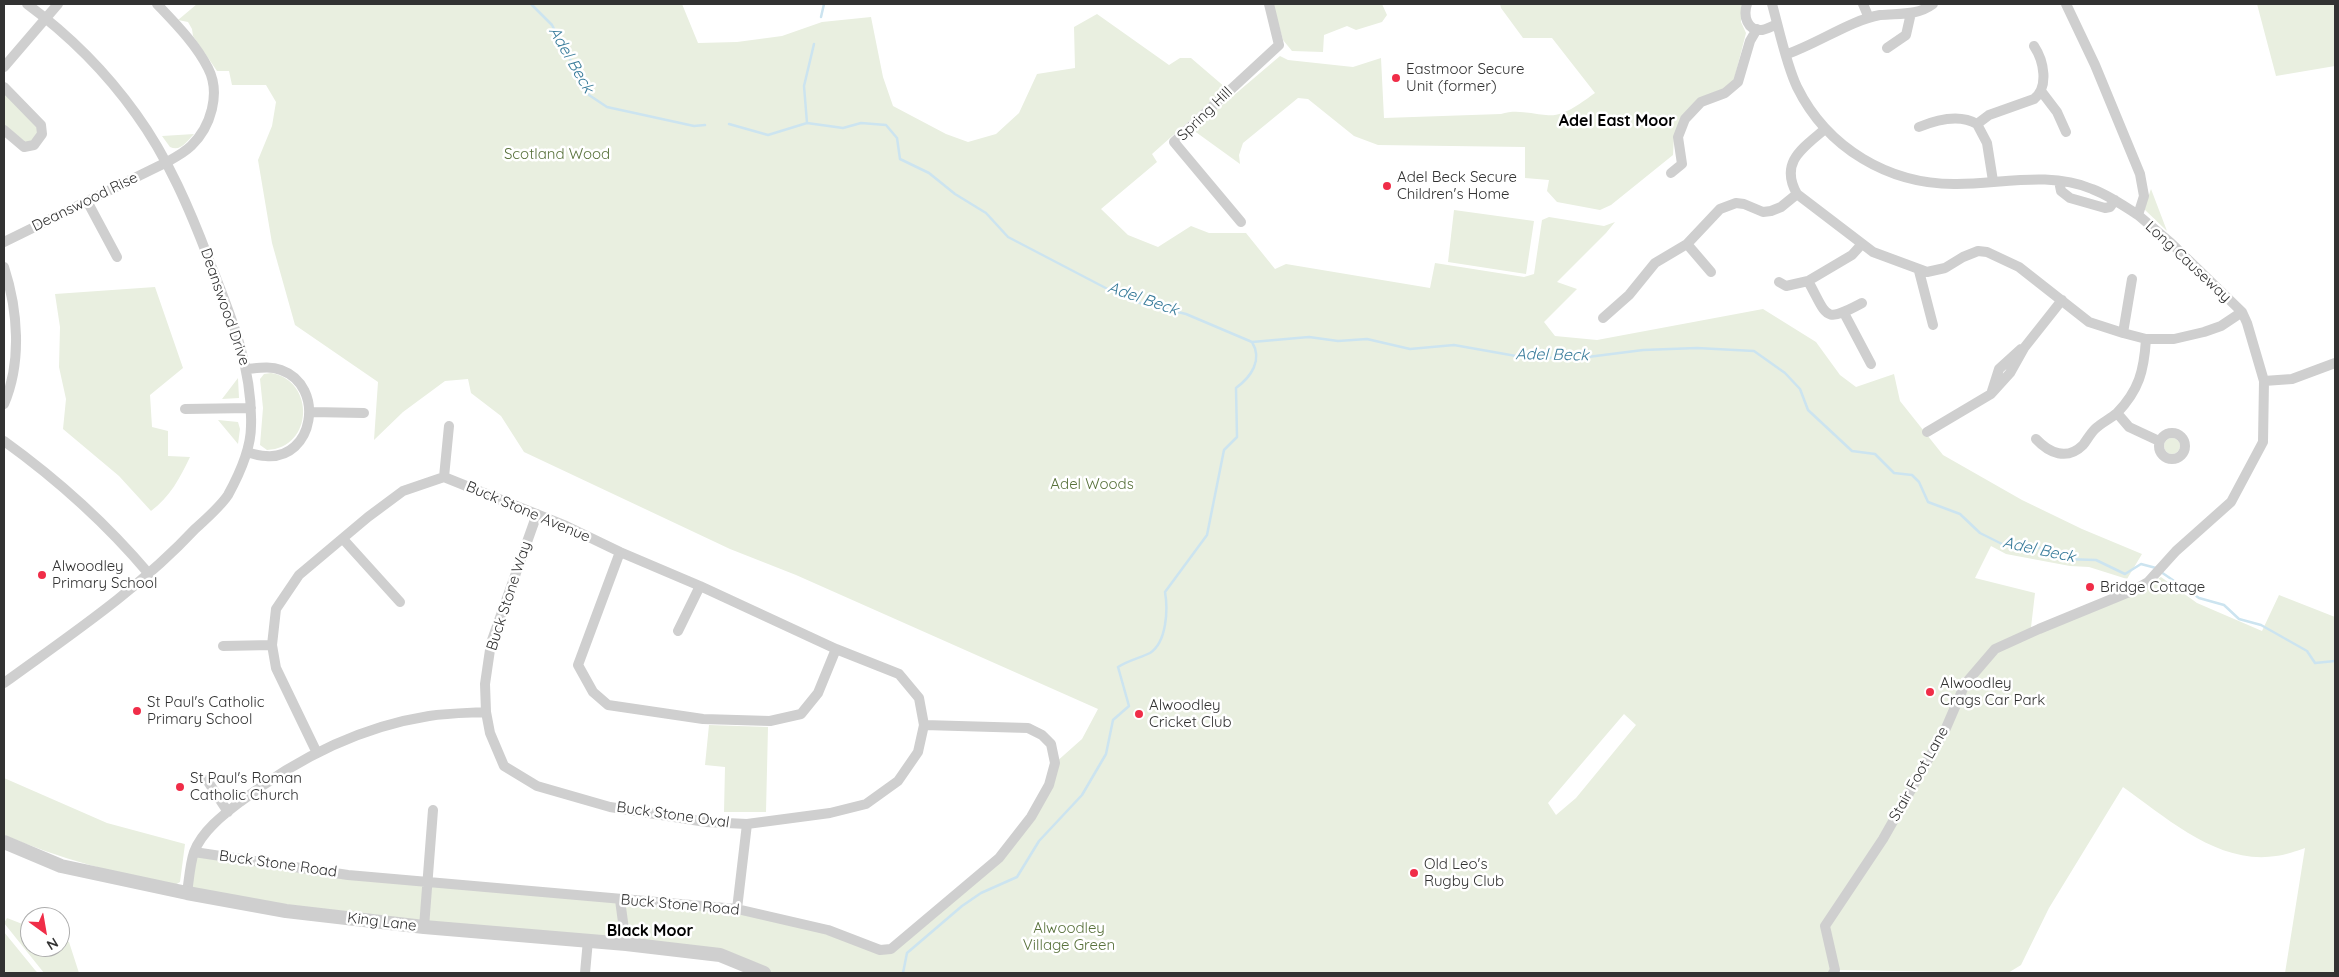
<!DOCTYPE html>
<html>
<head>
<meta charset="utf-8">
<style>
  body { margin:0 }
  #map { position:relative; width:2339px; height:977px; overflow:hidden; background:#fff; font-family:Quicksand,sans-serif }
  canvas { display:block }
  .frame { position:absolute; inset:0; border:5px solid #323232; pointer-events:none }
  .north { position:absolute; left:20px; top:907px; width:50px; height:50px; box-sizing:border-box; background:#fff; border:1px solid #adadad; border-radius:50%; rotate:148deg; font-size:14px; font-weight:700; line-height:20px; text-align:center; color:#323232 }
  .north::after { content:''; display:block; margin:auto; width:18px; height:22px; background:#f02d48; clip-path:polygon(50% 0,100% 100%,50% 72%,0 100%) }
</style>
</head>
<body>
<div id="map">
<canvas width="2339" height="977"></canvas>
<div class="frame"></div>
<div class="north">N</div>
</div>
<script>
const context = document.querySelector('canvas').getContext('2d');
context.lineJoin = 'round';
function fill(path, color) { context.fillStyle = color; context.fill(path, 'evenodd'); }
function trace(path, color, width, dash) { context.strokeStyle = color; context.lineWidth = width; context.lineCap = dash ? 'butt' : 'round'; context.setLineDash(dash || []); context.stroke(path); }
function drawText(font, color, halo, rows, align = 'center') {
  context.font = font + ' Quicksand,sans-serif'; context.lineWidth = 5; context.setLineDash([]); context.textBaseline = 'middle'; context.strokeStyle = halo; context.fillStyle = color; for (const [text, x, y, turn = 0] of rows) {
    context.save(); context.translate(x, y); context.rotate((+turn || 0) * Math.PI / 180); context.textAlign = isNaN(turn) ? turn : align; if (halo) context.strokeText(text, 0, 0); context.fillText(text, 0, 0); context.restore();
  }
}
fill(new Path2D(`
  M197 4H682L698 43 737 42 782 36 822 22 871 17 883 77 893 106 946 134 968 142 996 134 1019 113 1037 74 1075 68 1074 27 1097 14 1169 65 1180 58H1191L1226 88 1152 154 1157 162 1101 209 1128 235 1158 247 1191 226 1209 233H1246L1275 269 1286 264 1430 288 1435 263 1524 277 1534 274 1542 220 1549 217 1604 226 1615 222 1606 233 1557 282 1577 289 1544 322 1555 336 1597 340 1763 309 1816 342 1840 375 1856 387 1894 374 1900 401 1943 455 2022 500 2082 529 2142 554 2127 579 2089 567 2070 566 2006 554 1991 546 1975 578 2035 593 2030 636 2130 596 2161 577 2197 603 2262 631 2279 595 2335 617V973H2285L2305 848C2296 851 2286 855 2276 856 2218 865 2167 818 2123 787L2049 908 2021 965 2008 973 1836 970 1833 973H764L720 955 187 893 194 852 348 875 737 909 891 949 999 858 1031 817 1055 763 1082 739 1098 709 796 575 730 549 524 452 501 416 471 393 468 379 445 381 403 412 374 440 378 382 295 325 272 243 258 160 272 126 276 102 266 85H232L229 71H217L193 36 192 29 188 22 178 20ZM1624 714 1636 725 1576 798 1556 815 1548 803Z
  M1273 4H1382L1387 15 1382 22 1356 30 1347 26 1324 35 1323 52 1292 51 1283 40Z
  M1500 4H1742L1741 22 1746 33 1734 80 1723 90 1699 100 1674 136 1673 155 1611 205 1600 210 1557 202 1547 191 1549 180 1525 178V147L1378 145 1354 136 1308 99 1298 98 1243 143 1239 155 1240 164 1193 130 1280 56 1288 60 1353 67 1381 58 1384 118 1501 114C1517 109 1531 114 1546 115 1563 118 1582 102 1595 93L1552 38H1523L1501 8Z
  M2257 4H2335V66L2276 76Z
  M4 92 37 127 38 137 27 143 4 125Z
  M194 134C187 141 181 152 170 147L162 136Z
  M2151 189 2167 231 2144 209Z
  M1454 210 1534 221 1526 274 1448 262Z
  M155 287 183 368 150 395 152 427 168 431V456L190 457C180 478 170 497 151 511L119 476 63 429 66 399 59 367 60 327 55 294Z
  M271 373C315 380 314 448 267 450L260 445 263 408 260 379 264 374Z
  M238 378 239 398 222 399Z
  M218 420 238 422 240 429 238 444Z
  M2164 446a8 8 0 1 1 16 0a8 8 0 1 1-16 0Z
  M709 725 768 727 766 812H724L725 767 705 765Z
  M4 778 107 823 185 844 180 882 175 885C115 873 60 859 4 835Z
  M7 918 30 927V947H60V938L69 942 79 973H44L4 923Z
  M4 932 35 970 38 973H4Z`), '#e9efe0');
trace(new Path2D(`
  M531 4 552 25 589 95 607 107 694 126 705 125
  M821 17 824 4
  M807 123 804 86 814 44
  M729 124 768 135 807 123 843 128 861 123 886 125 897 138 900 159 929 173 955 194 986 213 1008 237 1121 296 1136 302 1186 314 1252 342 1309 337 1338 341 1367 339 1410 349 1454 345 1516 356 1572 359 1643 350 1697 348 1754 351 1785 373 1800 389 1808 410 1852 451 1875 454 1894 473 1912 475 1919 482 1928 502 1960 514 1980 533 2006 546 2040 548 2063 559 2096 560 2125 574 2141 564 2156 568
  M2161 572 2199 598 2224 605 2239 619 2261 625 2307 651 2315 663 2335 661
  M903 973 907 953 962 906 981 893 1017 877 1039 841 1082 795 1106 754 1113 720 1129 706 1118 667C1129 660 1140 658 1150 653 1167 642 1168 609 1165 592L1207 535 1224 450 1237 437 1236 388C1251 377 1263 360 1252 342`), '#cce4f0', 2.5);
trace(new Path2D(`
  M1747 4C1743 16 1747 31 1762 30 1767 29 1773 26 1777 24
  M1772 4C1779 29 1786 64 1797 87 1827 148 1889 185 1957 184 2001 184 2049 171 2092 189 2108 195 2123 205 2138 215
  M1863 4 1869 18
  M1887 48 1906 35 1911 13
  M1787 54C1817 44 1851 20 1880 15 1899 13 1917 16 1933 4
  M4 67 58 4
  M4 87 41 125 42 134 34 145 24 147 4 130
  M2041 91 2057 112 2066 132
  M1919 127C1936 120 1960 114 1977 124
  M1825 129C1803 148 1779 162 1797 194L1873 252 1927 272 1945 268 1963 257 1978 251 1987 252 2019 267 2089 322 2123 333 2146 339H2174L2204 332 2221 326 2242 312
  M1671 173 1682 164 1678 137 1685 119 1701 102 1725 93 1738 82 1750 41 1757 29
  M1993 181 1987 143 1977 124 1989 115 2034 99C2049 87 2044 61 2034 46
  M2059 181 2061 191 2070 198 2105 208 2110 207 2115 200
  M87 201 117 257
  M1241 222 1174 142 1279 45 1269 4
  M4 242 165 163C174 158 184 153 191 146 211 127 221 93 208 68 196 44 175 23 157 4
  M1687 244 1711 272
  M1861 245 1852 255 1808 281C1828 317 1823 324 1862 303
  M4 267C18 310 22 362 4 404
  M1919 271 1933 325
  M1779 282 1786 286 1808 281
  M1844 313 1871 364
  M1603 318 1629 295 1655 263 1687 244 1720 209 1736 203 1744 204 1763 212 1771 211 1781 207 1797 194
  M2123 333 2132 279
  M2146 339C2144 371 2139 390 2117 413L2129 427 2159 441
  M2264 381 2292 379 2335 363
  M1992 391 1999 369 2021 349
  M185 409 251 408
  M311 412 364 413
  M1927 432 1991 394 2010 373 2024 348 2062 300
  M2159 446a13 13 0 1 1 26 0a13 13 0 1 1-26 0Z
  M2036 439C2049 453 2067 461 2083 445 2087 440 2090 434 2095 429 2101 423 2110 419 2117 413
  M4 441C58 480 106 523 149 574
  M247 452C253 454 260 456 266 456 314 460 326 386 281 370 270 366 259 368 247 369
  M444 477 449 426
  M343 539 400 602
  M620 552 578 665 593 692 608 705 703 719 770 721 801 714 818 693 836 649
  M678 631 700 586
  M223 646 272 645
  M4 683C70 635 139 589 195 529 206 519 220 507 228 495 239 475 251 449 251 426 253 368 230 313 209 260 190 210 168 158 136 114 106 72 69 35 27 4
  M317 753 276 668 272 645 276 609 299 575 368 517 403 491 444 477 566 526 620 552 700 586 836 649 899 674 919 698 924 725 918 752 898 781 866 804 830 813 747 824 706 822 610 807 537 786 504 766 490 733 486 712 485 684 491 643 537 514
  M207 780 228 812
  M194 852 348 875 737 909 828 930 880 950 891 949 999 858 1031 817 1049 785 1055 763 1051 744 1042 735 1028 728 924 725
  M187 893C189 880 190 864 194 852 202 831 223 815 240 802 296 759 359 727 429 716 448 713 467 713 486 712
  M620 900 626 944
  M737 909 747 824
  M424 927 433 810
  M585 973 588 940
  M1833 973 1835 970 1825 926 1883 839 1946 728 1965 684 1995 649 2039 629 2134 590 2148 582 2176 551 2231 502 2263 442 2264 381 2247 323 2242 312 2171 243 2138 215 2144 196 2140 174 2095 65 2066 4`), '#cfcfcf', 10);
trace(new Path2D(`
  M4 842 61 866 187 893 286 911 424 927 626 944 720 955 764 973`), '#cfcfcf', 14);
for (const [x, y, r, color] of [
  [1396,78,5,"#f02d48"],
  [1387,186,5,"#f02d48"],
  [42,575,5,"#f02d48"],
  [2090,587,5,"#f02d48"],
  [1930,692,5,"#f02d48"],
  [137,711,5,"#f02d48"],
  [1139,714,5,"#f02d48"],
  [180,787,5,"#f02d48"],
  [1414,873,5,"#f02d48"]
]) { const dot = new Path2D(); dot.arc(x, y, r, 0, 2 * Math.PI); context.fillStyle = color; context.fill(dot); trace(dot, '#fff', 2); }
drawText('15px', '#323232', '#fff', [
  ["Eastmoor Secure",1406,69],
  ["Unit (former)",1406,86],
  ["Adel Beck Secure",1397,177],
  ["Children's Home",1397,194],
  ["Alwoodley",52,566],
  ["Primary School",52,583],
  ["Bridge Cottage",2100,587],
  ["Alwoodley",1940,683],
  ["Crags Car Park",1940,700],
  ["St Paul's Catholic",147,702],
  ["Primary School",147,719],
  ["Alwoodley",1149,705],
  ["Cricket Club",1149,722],
  ["St Paul's Roman",190,778],
  ["Catholic Church",190,795],
  ["Old Leo's",1424,864],
  ["Rugby Club",1424,881]
], 'left');
drawText('15px', '#323232', '#fff', [
  ["Spring Hill",1205,114,-44],
  ["Deanswood Rise",85,202,-26],
  ["Long Causeway",2188,262,43],
  ["Deanswood Drive",225,307,71],
  ["Buck Stone Avenue",528,512,23],
  ["Buck Stone Way",509,596,-72],
  ["Stair Foot Lane",1919,774,-61],
  ["Buck Stone Oval",673,815,8],
  ["Buck Stone Road",278,864,8],
  ["Buck Stone Road",680,905,5],
  ["King Lane",382,922,7]
]);
drawText('15px', '#59723c', '#fff', [
  ["Scotland Wood",557,154],
  ["Adel Woods",1092,484],
  ["Alwoodley",1069,928],
  ["Village Green",1069,945]
]);
drawText('italic 16px', '#397c9b', '#fff', [
  ["Adel Beck",571,60,60],
  ["Adel Beck",1143,299,19],
  ["Adel Beck",1552,355,1],
  ["Adel Beck",2039,550,12]
]);
drawText('bold 16px', '#000', '#fff', [
  ["Adel East Moor",1617,121],
  ["Black Moor",650,931]
]);
</script>
</body>
</html>
